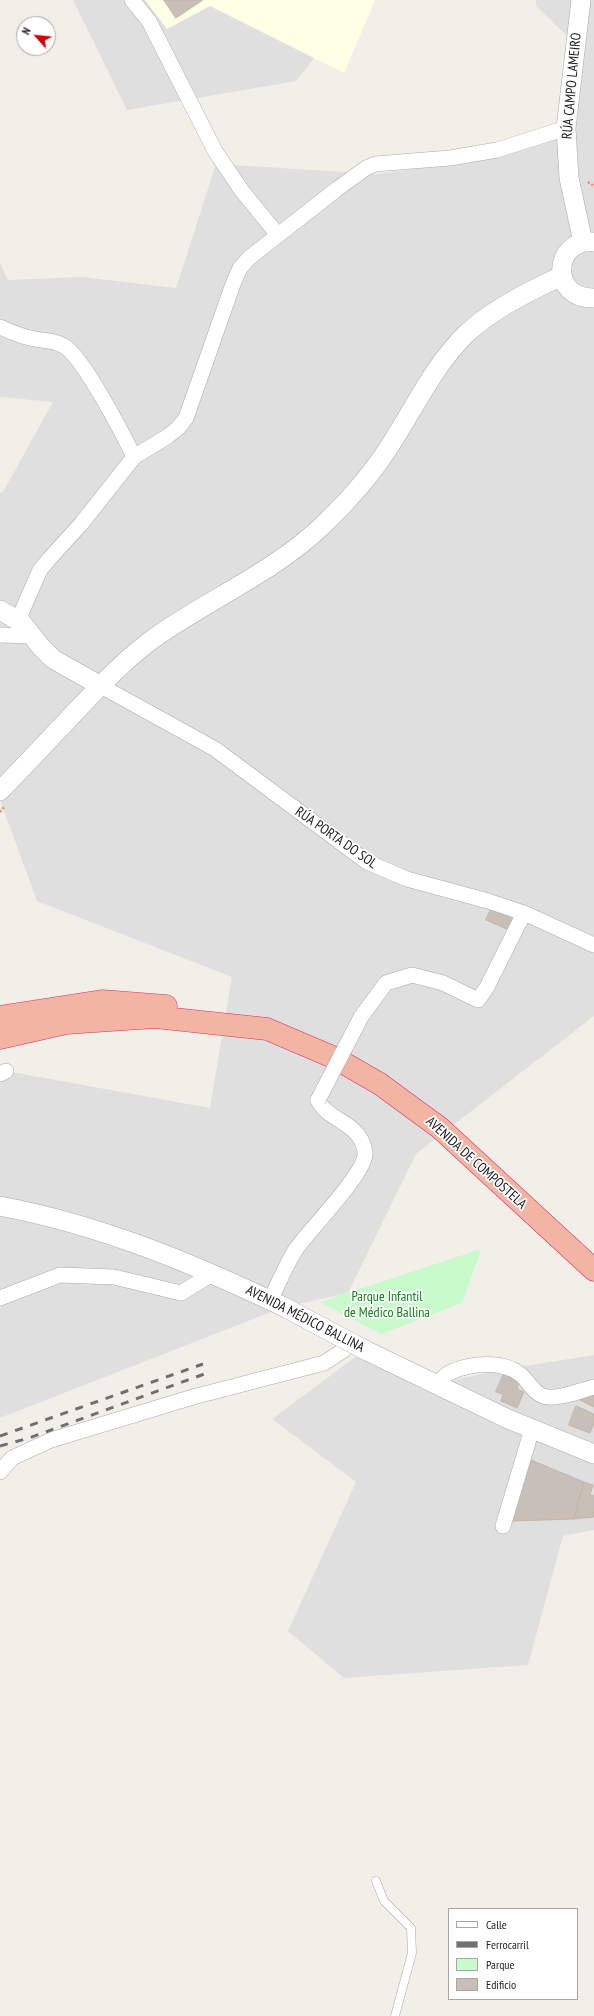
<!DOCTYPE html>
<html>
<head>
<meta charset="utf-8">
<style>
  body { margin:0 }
  #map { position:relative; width:594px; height:2016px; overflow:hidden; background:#f2efe9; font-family:"PT Sans Narrow",sans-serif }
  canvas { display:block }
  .legend { position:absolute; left:448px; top:1908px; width:130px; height:92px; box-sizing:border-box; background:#fff; border:1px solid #a7a7a7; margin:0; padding:5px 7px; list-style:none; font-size:12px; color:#222 }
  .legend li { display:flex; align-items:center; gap:8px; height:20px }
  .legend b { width:20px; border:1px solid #a7a7a7 }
  .north { position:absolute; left:16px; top:16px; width:40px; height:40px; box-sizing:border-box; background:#fff; border:1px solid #a7a7a7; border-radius:50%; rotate:297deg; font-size:11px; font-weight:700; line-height:16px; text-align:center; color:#222 }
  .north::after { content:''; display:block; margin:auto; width:14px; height:18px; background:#d40000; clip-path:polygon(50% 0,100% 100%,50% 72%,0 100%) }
</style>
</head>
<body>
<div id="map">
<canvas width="594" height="2016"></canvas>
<ul class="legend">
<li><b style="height:5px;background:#fff"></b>Calle</li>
<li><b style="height:5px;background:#707070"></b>Ferrocarril</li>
<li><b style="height:11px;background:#c8facc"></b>Parque</li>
<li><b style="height:11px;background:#c7bfb8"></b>Edificio</li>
</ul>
<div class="north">N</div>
</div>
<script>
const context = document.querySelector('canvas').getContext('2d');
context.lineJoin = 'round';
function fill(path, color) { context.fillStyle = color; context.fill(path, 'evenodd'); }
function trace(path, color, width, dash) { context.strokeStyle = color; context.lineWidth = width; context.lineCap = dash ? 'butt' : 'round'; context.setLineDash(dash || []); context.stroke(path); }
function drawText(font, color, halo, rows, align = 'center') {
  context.font = font + ' "PT Sans Narrow",sans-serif'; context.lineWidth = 3.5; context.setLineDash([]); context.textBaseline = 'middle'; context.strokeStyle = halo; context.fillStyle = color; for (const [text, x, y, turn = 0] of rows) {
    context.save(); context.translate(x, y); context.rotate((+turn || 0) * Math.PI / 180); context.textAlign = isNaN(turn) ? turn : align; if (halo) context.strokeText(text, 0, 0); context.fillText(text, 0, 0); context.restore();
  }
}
fill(new Path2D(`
  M73 0H360L296 81 127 110Z
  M536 0H594V1016L416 1154 348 1293 284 1307 0 1418V1079L6 1071 210 1108 232 977 37 901 0 800V493L3 492 53 402 0 397V263L8 280 82 277 176 288 216 164 377 174 502 156 542 144 566 128 576 44 536 6Z
  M365 1350 437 1384 494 1371 594 1355V1530L563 1536 528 1665 344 1678 288 1631 356 1482 272 1419Z`), '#e0dfdf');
fill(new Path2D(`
  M145 0H375L344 73 210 6 167 29Z`), '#ffffe5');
fill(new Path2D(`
  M478 1250 480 1253 462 1303 381 1334 320 1302Z`), '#c8facc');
const building = new Path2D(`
  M164 0H203L176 18Z
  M491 909 514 919 509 930 486 920Z
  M504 1373 519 1382 517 1389 524 1392 517 1408 501 1401 503 1394 496 1392Z
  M594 1389V1407L578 1399Z
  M576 1406 594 1414V1423L590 1433 569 1425Z
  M531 1460 584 1482 574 1519 512 1521Z
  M584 1482 593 1485 590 1495 594 1496V1517L574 1519Z`);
fill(building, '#c7bfb8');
trace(building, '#c4b6ab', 1);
const service = new Path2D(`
  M376 1881 384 1901 411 1928 412 1953 395 2016`);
const minor = new Path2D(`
  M132 0 149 21 215 151 242 191 278 235
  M0 327C11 332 22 337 35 339 45 341 54 340 64 346 83 357 123 434 134 457
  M18 620 40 570 50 558 81 524 134 457 168 436 178 428 186 418 233 284 240 268 249 258 337 189 366 168 375 164 450 158 497 150 566 128
  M0 635 33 636
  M101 686 215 749 367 862 407 879 488 901 524 913 594 945
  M361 1017 386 983 412 975 443 983 478 1000 487 987 524 913
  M0 1074 6 1071
  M0 1298 60 1275 114 1277 181 1293 212 1274
  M270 1301C278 1284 286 1265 296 1249 309 1230 366 1173 365 1153 365 1149 362 1141 360 1138 350 1121 326 1118 318 1100
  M437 1384C441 1380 445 1374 451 1372 471 1363 504 1360 521 1375 529 1382 534 1393 543 1396 555 1401 582 1390 594 1387
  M0 1472 12 1458 51 1440 193 1397 324 1363 344 1350 349 1342
  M503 1526 532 1429`);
const tertiary = new Path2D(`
  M581 0 566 128 569 178 583 242
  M594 242C553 238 549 299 594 298
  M0 610 22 623 41 647 53 659 101 686
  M0 791C25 765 50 739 75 712 101 685 127 657 157 636 210 599 275 571 322 526 344 505 366 481 383 456 411 416 431 368 466 334 491 310 531 290 562 276
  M0 1206C101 1225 192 1263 284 1307
  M365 1350 508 1419 594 1454`);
const trunk = new Path2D(`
  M0 1017 102 1001 166 1006
  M0 1038 66 1023 155 1017 267 1029 335 1058 380 1084 440 1128 594 1270`);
trace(service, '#a9a9a9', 9);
trace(minor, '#a9a9a9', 16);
trace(tertiary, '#a9a9a9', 20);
trace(trunk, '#dc2a67', 23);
trace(new Path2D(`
  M588 182 594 186
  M0 812 4 807`), '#fa8072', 2.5, [2, 2]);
trace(service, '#fff', 8);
trace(minor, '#fff', 15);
trace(tertiary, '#fff', 19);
trace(trunk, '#f2b4a3', 22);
trace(new Path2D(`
  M0 1436 203 1364
  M0 1446 29 1438 207 1373`), '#707070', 3, [8, 8]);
const minorBridge = new Path2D(`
  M318 1100 361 1017`);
const tertiaryBridge = new Path2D(`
  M284 1307 365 1350`);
trace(minorBridge, '#a9a9a9', 16, []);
trace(tertiaryBridge, '#a9a9a9', 20, []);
trace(minorBridge, '#fff', 15);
trace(tertiaryBridge, '#fff', 19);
drawText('14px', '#222', '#fff', [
  ["RÚA CAMPO LAMEIRO",572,86,-85],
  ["RÚA PORTA DO SOL",336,838,35],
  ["AVENIDA DE COMPOSTELA",476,1163,42],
  ["AVENIDA MÉDICO BALLINA",305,1319,27]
]);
drawText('14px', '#0c8416', '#fff', [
  ["Parque Infantil",387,1297],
  ["de Médico Ballina",387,1313]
]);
</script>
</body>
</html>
